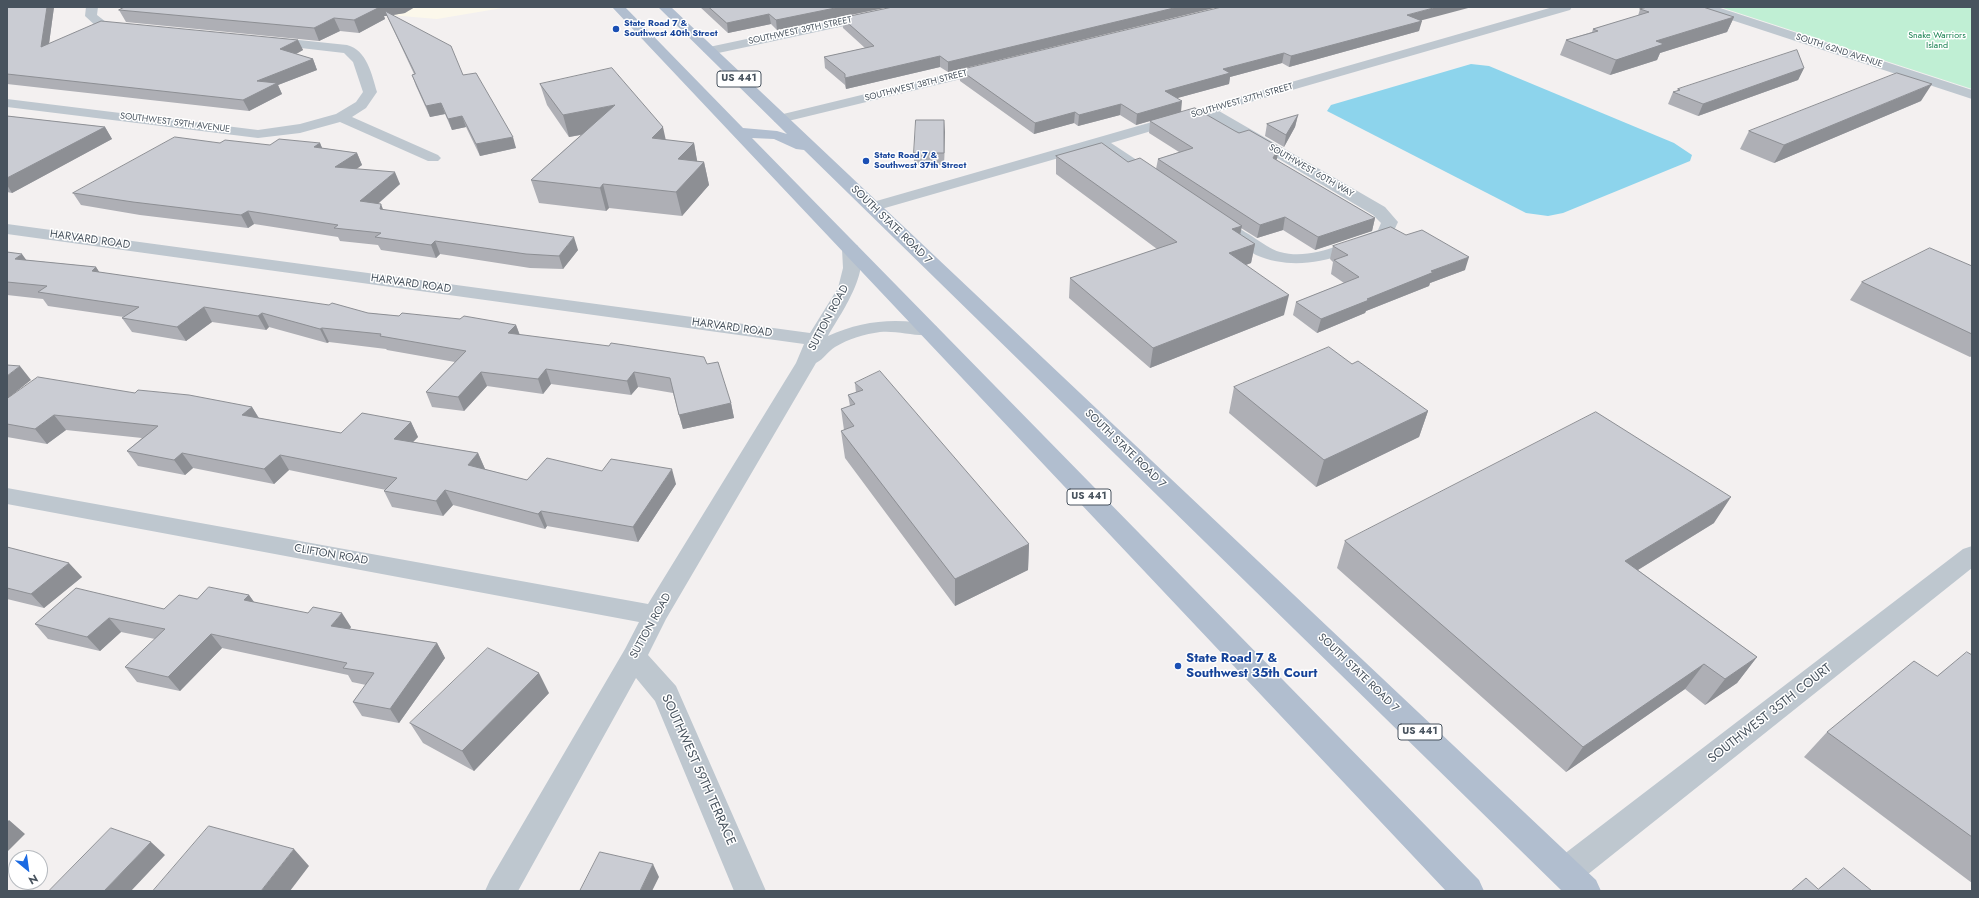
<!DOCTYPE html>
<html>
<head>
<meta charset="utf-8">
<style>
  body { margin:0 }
  #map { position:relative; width:1979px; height:898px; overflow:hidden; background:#f3f0f0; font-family:Jost,sans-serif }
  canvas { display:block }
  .frame { position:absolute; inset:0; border:8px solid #48535e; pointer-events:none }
  .north { position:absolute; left:8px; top:850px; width:40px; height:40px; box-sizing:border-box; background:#fff; border:1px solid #b6babf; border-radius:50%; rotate:151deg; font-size:11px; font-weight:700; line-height:16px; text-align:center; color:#48535e }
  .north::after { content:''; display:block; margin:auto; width:14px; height:18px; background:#1b6ae2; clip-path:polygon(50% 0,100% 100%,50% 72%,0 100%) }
</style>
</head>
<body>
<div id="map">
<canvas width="1979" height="898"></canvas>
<div class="frame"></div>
<div class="north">N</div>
</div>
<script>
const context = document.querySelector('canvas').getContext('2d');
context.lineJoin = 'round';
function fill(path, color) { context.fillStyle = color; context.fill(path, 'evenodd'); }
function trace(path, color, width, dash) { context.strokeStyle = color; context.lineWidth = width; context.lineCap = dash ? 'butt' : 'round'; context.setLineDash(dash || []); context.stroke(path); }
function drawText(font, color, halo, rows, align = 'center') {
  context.font = font + ' Jost,sans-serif'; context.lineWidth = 3; context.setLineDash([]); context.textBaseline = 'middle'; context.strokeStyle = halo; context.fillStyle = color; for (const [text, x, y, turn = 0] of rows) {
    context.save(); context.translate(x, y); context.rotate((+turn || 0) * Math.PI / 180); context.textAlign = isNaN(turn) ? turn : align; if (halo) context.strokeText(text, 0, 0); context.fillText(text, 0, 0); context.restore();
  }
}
fill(new Path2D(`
  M341 7H508L437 19 342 11Z`), '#fcf8eb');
fill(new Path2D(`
  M1720 7H1972V89Z`), '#c0efd4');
fill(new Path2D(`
  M1471 64 1489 66 1674 143 1692 155 1690 161 1563 213 1548 216 1526 213 1327 111 1331 105Z`), '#8dd4ec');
fill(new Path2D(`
  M86 7H98L97 15 106 22 127 24 133 28 127 32 98 28 85 16Z
  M897 7H920L914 11 709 55 703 51 709 47Z
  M1553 7H1572L1570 10 1219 111 1385 207 1398 222 1391 237C1347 254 1303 275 1256 255 1244 249 1234 240 1223 233L1221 229 1223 225C1239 222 1262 247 1280 252 1313 261 1348 241 1378 230L1381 223 1373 215 1205 115 1111 143 1161 176 1163 179 1161 182 1155 184 1149 182 1097 147 878 210 872 212 866 210 864 207 866 204Z
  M270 37 347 45C367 50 372 75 377 92L366 108 352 117 438 155 441 158 438 161H428L340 122 300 133 258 138 7 107V99L258 130 300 124 336 114 356 102 363 92 353 62 344 53 266 44 264 41 266 38Z
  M989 64 994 65 996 68 994 71 780 123 775 122 773 119 775 116Z
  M7 224 810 333 838 288 843 268 842 249 845 245 851 244 857 245C873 269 840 315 828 336 863 320 899 317 936 326L939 330 936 334C918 338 898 330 880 332 865 334 848 339 835 347 828 351 824 359 816 363L666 619 648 655 676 686 766 891H734L655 701 636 678 518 891H485L490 880 625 649 639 622 7 504V488L648 604 796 363 804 344 7 234Z
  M1972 546V568L1577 883 1566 887 1555 883 1550 872 1555 861 1963 549Z`), '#bec7cf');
fill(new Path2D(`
  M1699 7H1717L1972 90V99L1701 10Z`), '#bec7cf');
fill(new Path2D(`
  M612 7H625L743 128 777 131 787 134 658 7H671L1596 880 1601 891H1562L804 150 796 149 774 139 752 138 1479 880 1484 891H1446Z`), '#b1becf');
fill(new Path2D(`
  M7 7H54L49 44 298 40 303 50 296 54 313 59 317 70 278 85 282 94 249 111 7 84Z
  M700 7H889L777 30 771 24 728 33Z
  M893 7H1218L948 72 940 67 846 89 845 85 825 68 824 57 865 48 843 28 842 18Z
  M1640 9 1734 17 1727 32 1660 53 1657 60 1610 75 1560 55 1566 40 1592 32 1593 29 1638 16Z
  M119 10 405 13 392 15 463 75 516 148 480 156 466 127 452 130 445 114 430 117 416 86 412 75 414 74 387 16H384L385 19 359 33 340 31 319 41 126 22Z
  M1420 21 1419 31 1289 67 1282 63 1230 77 1229 84 1177 98 1181 112 1136 125 1120 115 1078 126 1074 123 1034 134 960 81V70Z
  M1804 68 1798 80 1698 116 1668 104 1673 92 1677 91 1678 89Z
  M540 84 666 140 694 143 697 161 704 162 709 185 682 216 609 208 606 211 539 203 531 180 581 135 569 137 547 105Z
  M1921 101 1774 163 1740 149 1749 131Z
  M1298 115 1295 127 1284 147 1265 136 1267 124Z
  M7 116 105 127 112 139 12 193 7 192Z
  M944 120V165H914V153Z
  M1150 121 1235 131 1279 147 1276 160 1375 218 1372 231 1315 250 1283 230 1257 238 1241 228 1240 234 1255 244 1251 263 1246 265 1284 315 1150 368 1069 298 1070 278 1157 249 1056 174V156L1128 162 1156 169 1158 159 1179 152 1149 133Z
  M220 143 270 145 320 143 322 148 357 153 362 165 356 169 400 184 378 204 383 210 578 250 563 269 530 268 440 254 436 258 381 250 378 245 340 241 338 237 254 224 248 228 140 215 81 205 73 193Z
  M1333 246 1465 270 1430 283 1429 286 1366 311 1365 313 1317 333 1293 315 1296 302 1344 283 1331 274 1333 262 1330 259Z
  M7 252 26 260 96 267 99 272 368 313 399 316 516 325 520 335 707 364 731 403 734 418 683 429 673 393 638 387 631 395 551 384 543 394 487 386 464 411 432 407 426 392 455 362 387 350 386 349 329 342 327 343 269 327 266 330 212 322 186 341 132 332 122 318 124 317 48 306 43 299 7 295Z
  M1972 266V356L1970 357 1850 300 1862 282Z
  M1352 364 1428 411 1419 437 1316 487 1229 413 1234 387Z
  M855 383 1029 544 1028 570 955 606 845 458 841 431 844 430 841 409 850 406 848 395 856 393Z
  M135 393 252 407 259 418 341 433 411 422 418 437 413 442 478 453 485 469H484L527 480 602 471 676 484 638 542 547 526 545 529 453 505 443 516 392 507 384 491 386 490 289 470 274 484 193 468 185 475 138 466 127 451 142 438 66 430 47 444 7 437V399Z
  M1714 523 1638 570 1757 657 1737 683 1705 705 1685 689 1566 772 1337 568 1345 541Z
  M7 547 82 577 44 608 7 599Z
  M249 595 254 602 351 627 350 629 437 643 445 658 399 723 362 716 353 702 366 685 352 682 348 675 222 648 180 691 137 682 125 667 155 639 121 632 100 651 48 639 35 624 164 609 197 599Z
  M1972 655V883L1804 757 1827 732 1937 676Z
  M549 693 474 771 423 743 410 723Z`), '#aeafb5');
fill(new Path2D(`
  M47 7H54L47 58 41 47Z
  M377 7H415L405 13 387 16 385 11 387 16H384L385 19 359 33 354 20Z
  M840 7H889L777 30 776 20Z
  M1178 7H1218L948 72V62Z
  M1437 7H1472L1404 25 1407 15Z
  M769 14 771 24 728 33 727 23Z
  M1734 17 1727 32 1660 53 1657 60 1610 75 1616 60 1656 41Z
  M334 18 340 31 319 41 314 28Z
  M1422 21 1419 31 1289 67 1291 56Z
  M298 40 303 50 285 60 280 49Z
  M1284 53 1282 63 1230 77 1229 84 1163 102 1165 91 1223 69Z
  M940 56V67L846 89 845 78Z
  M313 59 317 70 278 85 282 94 249 111 243 100 257 81Z
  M1804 68 1798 80 1698 116 1703 104Z
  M1932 84 1921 101 1774 163 1784 145Z
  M1182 101 1181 112 1136 125 1137 114Z
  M441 103 445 114 430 117 426 106Z
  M1121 104 1120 115 1078 126 1079 115Z
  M615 105 621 127 569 137 563 115Z
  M1075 112 1074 123 1034 134 1035 123Z
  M1298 115 1295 127 1284 147 1286 135Z
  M462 116 466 127 452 130 448 119Z
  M944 120 945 132 944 165Z
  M105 127 112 139 12 193 7 185V178Z
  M663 127 668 150 652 138Z
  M513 137 516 148 480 156 476 144Z
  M320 143 325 155 314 147Z
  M694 143 698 166 678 159Z
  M1279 147 1277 159 1270 170 1273 158Z
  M357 153 362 165 341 180 335 167Z
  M704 162 709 185 682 216 676 192Z
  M395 172 400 184 366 214 360 201Z
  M603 184 609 208 606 211 600 188Z
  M381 204 386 217 380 209Z
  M248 211 254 224 248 228 241 215Z
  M1285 217 1283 230 1257 238 1260 225Z
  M1375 218 1372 231 1315 250 1318 237Z
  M1242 226 1238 245 1232 229Z
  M574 237 578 250 563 269 559 256Z
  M435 241 440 254 436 258 431 245Z
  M1255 244 1251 263 1226 272 1229 253Z
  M22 254 32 268 15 259Z
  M1469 257 1465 270 1430 283 1429 286 1366 311 1365 313 1317 333 1321 319 1367 299 1431 271Z
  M96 267 105 281 92 271Z
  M1289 295 1284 315 1150 368 1153 348Z
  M204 307 212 322 186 341 177 327Z
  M262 313 269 327 266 330 258 316Z
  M516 325 521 339 508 333Z
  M322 328 329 342 327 343 320 329Z
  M20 366 31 380 7 399V376Z
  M546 369 551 384 543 394 538 379Z
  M481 372 487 386 464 411 458 397Z
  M634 372 638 387 631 395 627 381Z
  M731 403 734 418 683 429 679 415Z
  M252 407 261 422 242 415Z
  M1428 411 1419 437 1316 487 1324 460Z
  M54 415 66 430 47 444 35 429Z
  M411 422 418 437 401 454 394 439Z
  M182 453 193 468 185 475 174 460Z
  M478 453 485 469 474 480 468 465Z
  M280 455 289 470 274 484 264 469Z
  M672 469 676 484 638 542 633 527Z
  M445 490 453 505 443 516 436 501Z
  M1731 497 1714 523 1610 587 1625 561Z
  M541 511 547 526 545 529 538 514Z
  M1029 544 1028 570 955 606V579Z
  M69 563 82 577 44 608 31 594Z
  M249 595 259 609 244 600Z
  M342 613 351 627 340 640 331 626Z
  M109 618 121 632 100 651 87 637Z
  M211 634 222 648 180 691 168 677Z
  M437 643 445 658 399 723 390 709Z
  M1757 657 1737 683 1705 705 1725 679Z
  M1704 664 1685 689 1566 772 1583 747Z
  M539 673 549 693 474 771 462 751Z
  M9 820 25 834 7 852V822Z
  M151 842 165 855 131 891H104Z
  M294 849 309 866 290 891H261Z
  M653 864 659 877 652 891H640Z`), '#8d8f94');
const building = new Path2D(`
  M7 7H47L41 47 101 21 298 40 280 49 313 59 257 81 277 83 243 100 7 74Z
  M125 7H380L354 20 334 18 314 28 119 10Z
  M709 7H840L776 20 769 14 727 23Z
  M893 7H1178L948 62 940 56 845 78V74L824 57 874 46 842 18Z
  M1222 7H1437L1407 15 1422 21 1291 56 1284 53 1223 69 1230 73 1165 91 1182 101 1137 114 1121 104 1079 115 1075 112 1035 123 960 70Z
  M1648 7H1703L1734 17 1656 41 1664 44 1616 60 1566 40 1598 31 1593 29 1649 12 1640 9Z
  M385 11 451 46 463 75 476 73 513 137 476 144 462 116 448 119 441 103 426 106 412 75 415 74Z
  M1797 50 1804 68 1703 104 1673 92 1680 90 1678 89Z
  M612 68 663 127 652 138 694 143 678 159 704 162 676 192 603 184 600 188 531 180 615 105 563 115 540 84Z
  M1897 73 1932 84 1784 145 1749 131Z
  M1195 108 1235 131 1239 133 1249 130 1279 147 1273 158 1375 218 1318 237 1285 217 1260 225 1158 159 1193 148 1150 121Z
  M1298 115 1286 135 1267 124Z
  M7 116 105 127 7 178Z
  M916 120H944V153H914Z
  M175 137 220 143 225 140 270 145 279 139 320 143 314 147 357 153 335 167 395 172 360 201 381 204 380 209 574 237 559 256 526 254 435 241 431 245 375 237 381 233 334 228 338 225 248 211 241 215 133 202 73 193Z
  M1102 143 1128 162 1140 158 1242 226 1232 229 1255 244 1229 253 1289 295 1153 348 1070 278 1177 242 1056 156Z
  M1391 227 1406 235 1422 230 1469 257 1431 271 1434 272 1367 299 1369 300 1321 319 1296 302 1359 277 1334 260 1348 255 1333 246Z
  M1930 248 1972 266V334L1862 282Z
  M7 252 22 254 15 259 96 267 92 271 329 305 332 303 368 313 399 316 402 313 460 319 464 316 516 325 508 333 609 346 611 343 704 357 707 364 718 362 731 403 679 415 670 378 634 372 627 381 546 369 538 379 481 372 458 397 426 392 466 351 380 336 381 334 322 328 320 329 262 313 258 316 204 307 177 327 122 318 139 307 38 292 47 286 7 282Z
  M1329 347 1352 364 1358 361 1428 411 1324 460 1234 387Z
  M7 365 20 366 7 376Z
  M880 371 1029 544 955 579 841 431 854 426 841 409 855 404 848 395 863 390 855 383Z
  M38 377 135 393 138 390 189 395 252 407 242 415 341 433 362 413 411 422 394 439 478 453 468 465 527 480 547 458 602 471 611 459 672 469 633 527 541 511 538 514 445 490 436 501 384 491 397 478 280 455 264 469 182 453 174 460 127 451 158 426 54 415 35 429 7 424V399Z
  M1596 412 1731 497 1625 561 1757 657 1725 679 1704 664 1583 747 1345 541Z
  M7 547 69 563 31 594 7 588Z
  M209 587 249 595 244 600 308 613 313 607 342 613 331 626 437 643 390 709 353 702 374 673 343 668 347 663 211 634 168 677 125 667 165 629 109 618 87 637 35 624 76 588 164 609 179 595 197 599Z
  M488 648 539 673 462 751 410 723Z
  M1967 652 1972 655V837L1827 732 1914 661 1937 676Z
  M209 826 294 849 261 891H153Z
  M111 828 151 842 104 891H49Z
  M600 852 653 864 640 891H580Z
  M1844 868 1872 891H1791L1806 878 1818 889Z`);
fill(building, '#caccd3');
trace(building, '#8d8f94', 1);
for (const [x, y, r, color] of [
  [616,29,4,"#1a4fb4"],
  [866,161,4,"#1a4fb4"],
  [1178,666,4,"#1a4fb4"]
]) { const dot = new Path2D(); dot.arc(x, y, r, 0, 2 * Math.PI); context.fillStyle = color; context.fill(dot); trace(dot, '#fff', 1.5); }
drawText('bold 9px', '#164399', '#fff', [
  ["State Road 7 &",624,24],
  ["Southwest 40th Street",624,34],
  ["State Road 7 &",874,156],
  ["Southwest 37th Street",874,166]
], 'left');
drawText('9px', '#48535e', '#fff', [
  ["SOUTHWEST 39TH STREET",800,31,-12],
  ["SOUTH 62ND AVENUE",1839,51,18],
  ["SOUTHWEST 38TH STREET",916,86,-14],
  ["SOUTHWEST 37TH STREET",1242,101,-16],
  ["SOUTHWEST 59TH AVENUE",175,123,7],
  ["SOUTHWEST 60TH WAY",1311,171,30]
]);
drawText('9px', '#188050', '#fff', [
  ["Snake Warriors",1937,36],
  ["Island",1937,46]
]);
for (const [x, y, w] of [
  [739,79,44],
  [1089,497,44],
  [1420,732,44]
]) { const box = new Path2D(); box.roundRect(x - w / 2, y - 8, w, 16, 3); context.fillStyle = '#fff'; context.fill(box); trace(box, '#48535e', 1); }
drawText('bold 10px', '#48535e', null, [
  ["US 441",739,79],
  ["US 441",1089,497],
  ["US 441",1420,732]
]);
drawText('11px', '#48535e', '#fff', [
  ["SOUTH STATE ROAD 7",891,225,44],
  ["HARVARD ROAD",90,240,8],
  ["HARVARD ROAD",411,284,8],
  ["SUTTON ROAD",829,318,-62],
  ["HARVARD ROAD",732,328,8],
  ["SOUTH STATE ROAD 7",1125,449,44],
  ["CLIFTON ROAD",331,555,10],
  ["SUTTON ROAD",651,626,-61],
  ["SOUTH STATE ROAD 7",1358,673,44]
]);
drawText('bold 13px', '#164399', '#fff', [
  ["State Road 7 &",1186,659],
  ["Southwest 35th Court",1186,674]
], 'left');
drawText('13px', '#48535e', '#fff', [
  ["SOUTHWEST 35TH COURT",1770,714,-38],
  ["SOUTHWEST 59TH TERRACE",698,770,66]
]);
</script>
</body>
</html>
